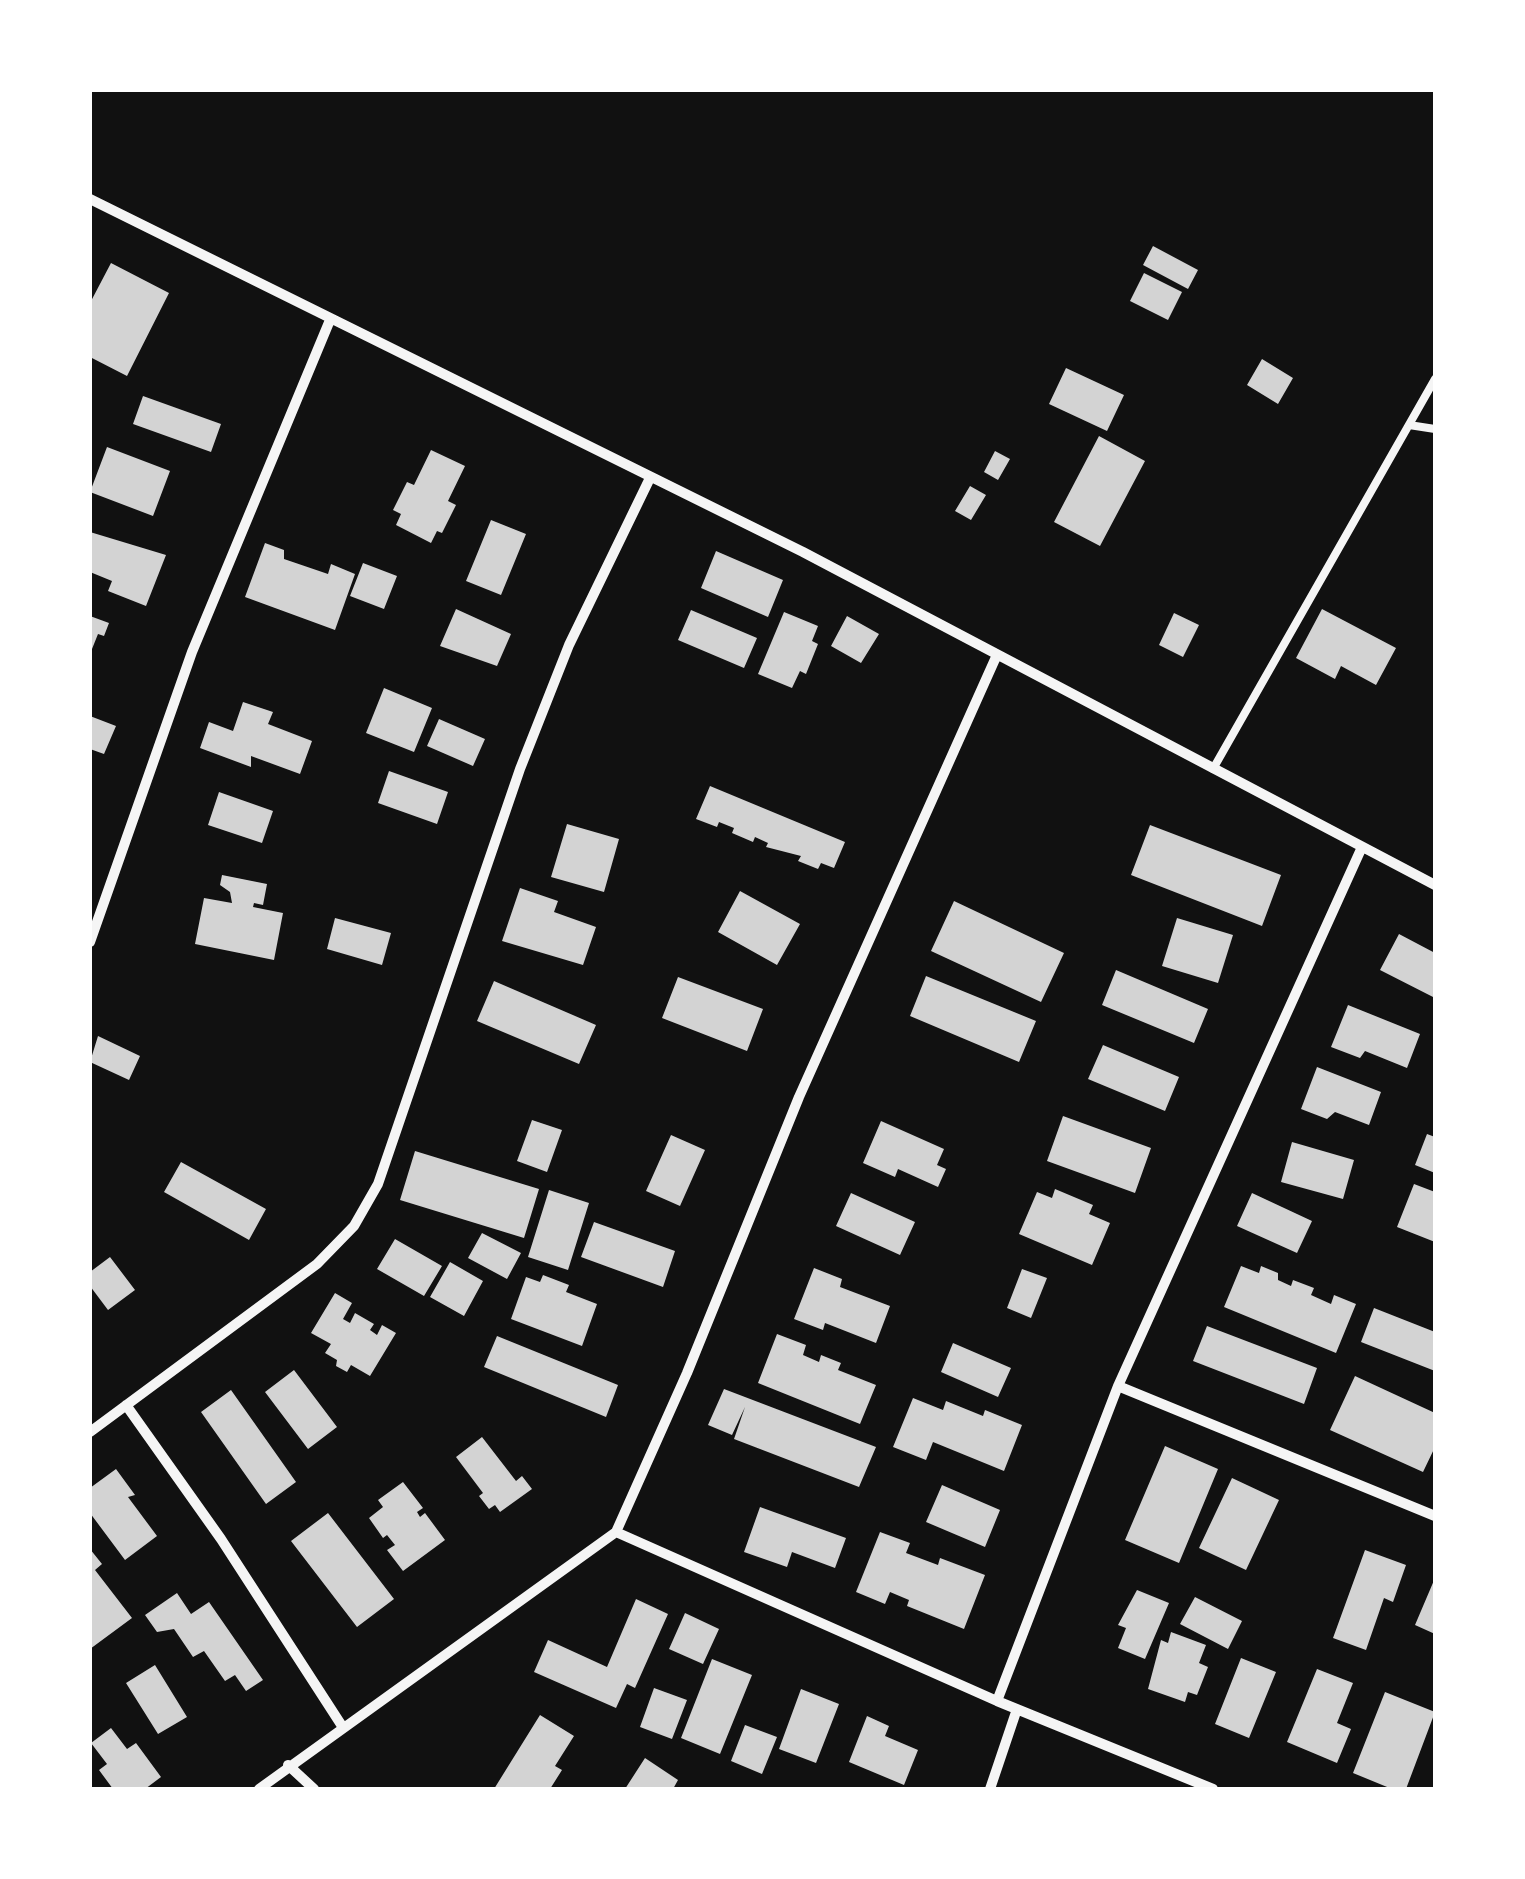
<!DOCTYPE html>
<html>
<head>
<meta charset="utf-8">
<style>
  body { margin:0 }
  #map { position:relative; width:1525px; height:1879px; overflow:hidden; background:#111; font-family:"Nunito Sans",sans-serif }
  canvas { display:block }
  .frame { position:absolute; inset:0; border:92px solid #fff; pointer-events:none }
</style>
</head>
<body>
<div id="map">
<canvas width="1525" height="1879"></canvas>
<div class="frame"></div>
</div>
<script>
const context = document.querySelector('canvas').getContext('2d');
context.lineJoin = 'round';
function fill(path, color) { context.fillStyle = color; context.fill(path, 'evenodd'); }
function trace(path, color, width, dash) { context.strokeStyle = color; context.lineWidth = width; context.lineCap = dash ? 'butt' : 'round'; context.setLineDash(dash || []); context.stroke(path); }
fill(new Path2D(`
  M1153 246 1198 270 1188 289 1143 265Z
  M111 263 169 293 127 376 90 357V303Z
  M1144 273 1182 292 1168 320 1130 301Z
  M1262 359 1293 378 1278 404 1247 385Z
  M1066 368 1124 395 1107 431 1049 404Z
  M143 396 221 424 211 452 133 424Z
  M1099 436 1145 461 1100 546 1054 522Z
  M107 447 170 471 153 516 90 492Z
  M431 450 465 466 448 501 456 505 442 533 437 531 431 543 396 525 401 514 393 510 407 482 414 485Z
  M995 451 1010 459 998 480 984 472Z
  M970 486 986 495 971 520 955 511Z
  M491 520 526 534 501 595 466 581Z
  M90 532 166 555 146 606 108 591 112 581 90 572Z
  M265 543 284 550V559L328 574 331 564 355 574 335 630 245 597Z
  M716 551 783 580 768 617 701 588Z
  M363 563 397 576 384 609 350 596Z
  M456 609 511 634 497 666 440 646Z
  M1322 609 1396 648 1376 685 1341 666 1335 679 1296 658Z
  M691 610 757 638 744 668 678 640Z
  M784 612 818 626 812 641 818 644 806 674 800 671 792 688 758 674Z
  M1174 613 1199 625 1183 657 1159 645Z
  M90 616 109 623 104 636 98 634 90 654Z
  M847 616 879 634 861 663 831 646Z
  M384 688 432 708 414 752 366 733Z
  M243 702 273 712 268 724 312 741 300 774 251 756V767L200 748 209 722 233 731Z
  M90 716 116 726 104 754 90 749Z
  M439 719 485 739 473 766 427 746Z
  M389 771 448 792 437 824 378 803Z
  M710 786 845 842 834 868 821 863 818 869 798 861 801 856 766 847 768 843 755 837 753 842 732 833 734 828 719 822 717 827 696 819Z
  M219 792 273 811 262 843 208 825Z
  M567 824 619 839 604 892 551 877Z
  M1150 825 1281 875 1262 926 1131 875Z
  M222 875 267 884 263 905 254 903 253 907 283 913 274 960 195 944 204 898 232 903 230 892 220 885Z
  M520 888 558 901 554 912 596 927 583 965 502 941Z
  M740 891 800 924 777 965 718 932Z
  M954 901 1064 953 1041 1002 931 951Z
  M335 918 391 933 382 965 327 949Z
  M1177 918 1233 935 1218 983 1162 966Z
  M1399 934 1435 953V998L1380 970Z
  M1116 970 1208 1009 1194 1043 1102 1005Z
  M926 976 1036 1021 1019 1062 910 1016Z
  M678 977 763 1009 747 1051 662 1018Z
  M494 981 596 1025 579 1064 477 1021Z
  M1348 1005 1420 1034 1407 1068 1365 1051 1360 1058 1331 1047Z
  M98 1036 140 1056 129 1080 90 1062Z
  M1103 1045 1179 1077 1165 1111 1088 1079Z
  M1317 1067 1381 1092 1369 1125 1335 1112 1327 1119 1301 1109Z
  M1063 1116 1151 1148 1135 1193 1047 1161Z
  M532 1120 562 1130 547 1172 517 1161Z
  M881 1121 944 1149 937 1165 946 1169 938 1187 898 1169 895 1177 863 1163Z
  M1427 1134 1435 1137V1173L1415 1165Z
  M671 1135 705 1150 680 1206 646 1191Z
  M1292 1142 1354 1160 1343 1199 1281 1182Z
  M415 1151 539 1189 524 1238 400 1200Z
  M181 1162 266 1209 249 1240 164 1192Z
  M1414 1184 1435 1192V1242L1397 1227Z
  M1055 1189 1093 1205 1089 1214 1110 1223 1092 1265 1019 1234 1037 1192 1052 1198Z
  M549 1190 589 1203 568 1270 528 1257Z
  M851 1193 915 1222 900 1255 836 1226Z
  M1252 1193 1312 1221 1297 1253 1237 1226Z
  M594 1222 675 1251 663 1287 581 1257Z
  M482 1233 521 1253 507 1279 468 1258Z
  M395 1239 442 1266 424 1296 377 1269Z
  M110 1257 135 1290 108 1310 90 1286V1272Z
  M450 1262 483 1281 464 1316 430 1297Z
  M1241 1266 1259 1273 1261 1266 1278 1273V1280L1291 1286 1293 1280 1314 1288 1311 1295 1331 1304 1334 1295 1356 1304 1336 1353 1224 1307Z
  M814 1268 842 1279 840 1287 890 1306 876 1343 825 1323 823 1330 794 1319Z
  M1022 1269 1047 1278 1031 1318 1007 1308Z
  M543 1275 569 1285 566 1292 597 1304 582 1346 511 1319 526 1277 540 1282Z
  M335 1293 352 1303 343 1319 350 1323 355 1313 374 1324 370 1330 377 1335 382 1325 396 1333 370 1376 351 1365 347 1372 336 1366 337 1360 325 1353 331 1344 311 1333Z
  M1374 1308 1435 1332V1371L1361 1342Z
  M1207 1326 1317 1368 1304 1404 1193 1361Z
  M777 1334 806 1345 803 1355 819 1362 821 1355 841 1363 838 1370 876 1385 860 1424 758 1383Z
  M497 1336 618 1385 606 1417 484 1367Z
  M953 1343 1011 1368 998 1397 941 1372Z
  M294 1370 337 1427 308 1449 265 1392Z
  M1355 1376 1435 1413V1447L1423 1472 1330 1430Z
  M724 1389 876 1447 859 1487 734 1439 745 1407 732 1435 708 1425Z
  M231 1390 296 1482 266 1504 201 1412Z
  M913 1398 943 1410 946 1401 983 1416 985 1410 1022 1425 1004 1471 933 1442 926 1460 893 1447Z
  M482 1437 516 1481 522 1476 532 1489 500 1512 495 1505 489 1509 479 1496 483 1493 456 1457Z
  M1165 1446 1218 1469 1179 1563 1125 1540Z
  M116 1469 135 1495 128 1497 157 1536 125 1560 90 1513V1488Z
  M1232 1478 1279 1500 1246 1570 1199 1548Z
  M403 1482 423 1508 417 1512 420 1517 425 1513 445 1540 403 1571 387 1550 395 1545 387 1535 383 1538 369 1518 383 1507 378 1500Z
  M942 1485 1000 1510 985 1547 926 1522Z
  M760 1507 846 1538 835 1568 792 1552 787 1567 744 1552Z
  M328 1513 394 1599 357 1627 291 1541Z
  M880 1532 910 1543 906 1553 938 1565 940 1558 985 1575 964 1629 907 1606 909 1600 890 1592 885 1604 856 1592Z
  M90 1549 102 1564 95 1570 132 1618 90 1649Z
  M1365 1550 1406 1565 1393 1602 1384 1598 1366 1650 1333 1638Z
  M1435 1578V1634L1415 1625Z
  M1137 1590 1169 1603 1145 1659 1118 1648 1126 1628 1118 1625Z
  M177 1593 191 1614 209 1602 263 1680 246 1691 235 1675 225 1681 204 1651 193 1657 174 1629 157 1632 145 1615Z
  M1195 1597 1242 1621 1228 1649 1180 1624Z
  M636 1599 668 1614 635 1688 627 1684 616 1708 534 1672 548 1640 607 1667Z
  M685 1613 719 1629 703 1664 669 1649Z
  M1171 1632 1206 1645 1199 1663 1208 1667 1197 1695 1188 1692 1185 1702 1148 1689 1161 1640 1168 1643Z
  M1241 1658 1276 1672 1249 1738 1215 1724Z
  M712 1659 752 1675 720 1754 681 1738Z
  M155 1665 187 1717 158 1734 126 1683Z
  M1317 1669 1353 1683 1337 1723 1351 1729 1337 1763 1287 1742Z
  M654 1688 687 1700 672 1739 640 1727Z
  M801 1689 839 1704 816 1763 779 1749Z
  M1385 1692 1435 1712 1406 1789H1392L1353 1773Z
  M540 1715 574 1736 555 1766 562 1770 550 1789H494Z
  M867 1716 889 1726 885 1736 918 1750 904 1785 849 1762Z
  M745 1725 777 1737 762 1774 731 1761Z
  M111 1728 127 1749 136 1743 161 1777 145 1789H113L99 1770 107 1764 91 1743Z
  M645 1758 678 1780 673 1789H625Z`), '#d3d3d3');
trace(new Path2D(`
  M1409 425 1435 429
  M1213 769 1435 379`), '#f5f5f5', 8);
trace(new Path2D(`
  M90 199 803 552 1435 885
  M90 942 192 652 330 320
  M1118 1386 1435 1516
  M126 1405 221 1539 342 1726
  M90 1432 317 1264 354 1226 378 1184 520 769 569 645 650 478
  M616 1532 997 1701 1213 1789
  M997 1701 1118 1386 1362 847
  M288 1765 314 1789
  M259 1789 616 1532 687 1373 799 1097 996 657
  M990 1789 1017 1709`), '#f5f5f5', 10);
</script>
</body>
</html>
